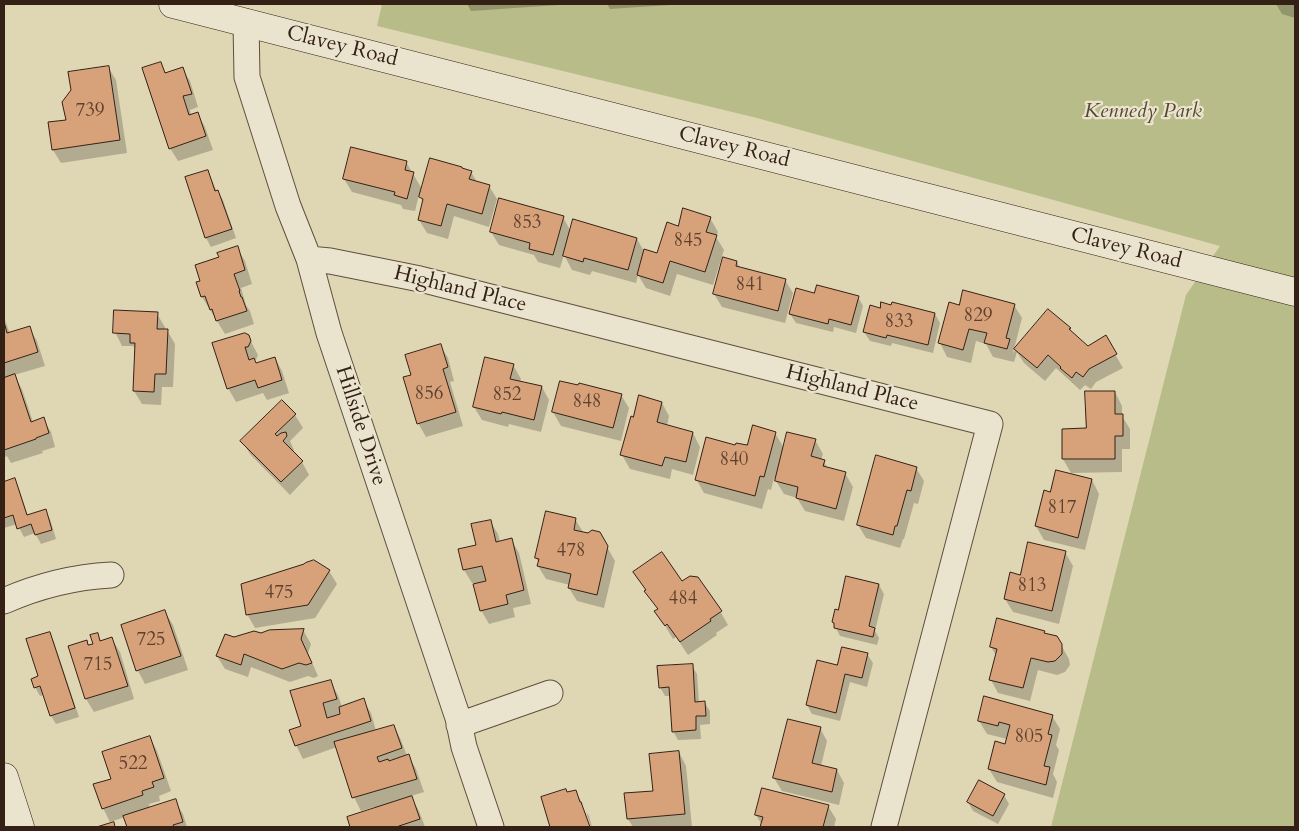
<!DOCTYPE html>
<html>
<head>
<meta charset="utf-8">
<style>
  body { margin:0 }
  #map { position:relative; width:1299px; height:831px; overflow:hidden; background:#dfd6b4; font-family:Cardo,serif }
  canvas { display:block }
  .frame { position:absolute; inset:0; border:5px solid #352016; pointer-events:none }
</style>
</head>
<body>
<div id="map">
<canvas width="1299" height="831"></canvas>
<div class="frame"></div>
</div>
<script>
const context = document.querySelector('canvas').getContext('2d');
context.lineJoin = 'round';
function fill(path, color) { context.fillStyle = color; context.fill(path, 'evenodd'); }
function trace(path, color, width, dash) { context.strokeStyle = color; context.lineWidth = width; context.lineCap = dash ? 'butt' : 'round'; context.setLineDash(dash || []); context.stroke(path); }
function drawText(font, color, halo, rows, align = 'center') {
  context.font = font + ' Cardo,serif'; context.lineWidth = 4.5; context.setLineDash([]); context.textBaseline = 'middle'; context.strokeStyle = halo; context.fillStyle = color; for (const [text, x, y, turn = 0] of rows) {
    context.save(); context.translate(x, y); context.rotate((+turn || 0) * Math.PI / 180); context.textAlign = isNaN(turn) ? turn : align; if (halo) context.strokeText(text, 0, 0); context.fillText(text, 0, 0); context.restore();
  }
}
fill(new Path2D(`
  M382 4H1295V827H1051L1186 295 1220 246 757 118 377 26Z`), '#b8bc88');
fill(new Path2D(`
  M467 4H573L471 11Z
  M607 4H685L610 9Z
  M1276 4H1295V18L1282 14Z
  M161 64 166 73 182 68 190 81 198 107 190 110 191 115 197 113 205 127 213 150 178 161 170 148Z
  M108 67 116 80 127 153 61 163 53 150 67 121Z
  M406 162 422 189 471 172 477 182 489 186 497 199 489 227 454 216 448 239 427 233 419 220 424 203 419 195 415 211 403 209 401 205 352 192 344 179Z
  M207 171 212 180 217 192H218L223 200 236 238 211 247 206 238 186 178Z
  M563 217 571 232 637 239 645 253 658 255 679 227 710 218 718 232 716 237 724 250 713 285 677 274 670 296 646 288 638 275 636 283 592 271 590 275 572 270 564 255 560 268 538 262 534 255 499 245 491 232Z
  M237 248 245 261 252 284 241 288 246 305 250 311 254 324 225 334 202 297V282Z
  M737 262 740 268 785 280 793 293 785 323 722 307 714 294Z
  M815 295 858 297 863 306 856 333 834 327 833 332 796 323 790 314Z
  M1014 305 1022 318 1013 353 1048 311 1070 328 1073 335 1088 347 1105 337 1123 368 1096 382 1091 389 1085 385 1080 390 1056 368 1045 381 1024 363 1017 352 1014 362 993 357 986 344 976 341 971 363 947 357 940 343 960 306Z
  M881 309 935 314 940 323 933 353 892 343 891 346 870 341 864 332Z
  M157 314 165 327V330H167L175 344 173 387H162L161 405 142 404 134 391 136 350 133 346H122L115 332Z
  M4 317 10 334 29 328 37 341 45 366 14 375 22 389 33 422 43 419 51 432 55 447 42 451 43 453 11 463 7 456 4 458Z
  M248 336 258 355 256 360H254L256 364 275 358 282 371 289 393 267 400 263 393 236 402 228 388Z
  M440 345 448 358 454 381 450 382 463 426 426 437 418 423 412 376Z
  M513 365 521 379 520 382 542 387 549 400 541 432 509 424 508 427 482 420 474 407Z
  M1115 392 1122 406V416L1130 429V449H1122V472L1071 473 1063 459V430H1087Z
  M621 395 629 408 621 441 561 426 553 412Z
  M662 403 669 416 667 426 693 433 700 447 693 475 672 469 670 479 630 469 622 455 634 418Z
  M295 415 303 428 290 441 294 450 292 453 302 462 309 475 290 495 250 454 242 441Z
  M775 433 784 448 815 440 823 454 821 460 824 461 828 469 845 473 853 487 844 521 805 511 797 498 784 494 774 478 771 490 768 489 762 509 704 493 696 479 736 446 748 447Z
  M916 468 924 481 918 504 914 503 904 539H903L900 548 866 538 858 525Z
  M14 480 19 489 28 516 45 510 50 519 56 539 41 544 35 533 24 537 17 524 4 528V483Z
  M1092 480 1099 494 1085 550 1044 540 1036 526Z
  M575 519 583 532 607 547 615 561 604 608 577 601 569 588 570 585 546 579 538 566 539 563 536 558Z
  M490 521 498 534 500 542 511 539 519 553 531 604 513 608 515 617 489 624 481 610 474 583H472L464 570 459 550 478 546Z
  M1065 552 1073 566 1059 624 1013 612 1005 599Z
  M329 571 337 584 315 618 255 628 247 614Z
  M635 572 682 583 720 611 728 625 716 633 717 635 688 655 676 637 673 639 664 624 656 611 658 610Z
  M879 585 884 594 875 631 879 638 877 645 840 636 833 622 839 611Z
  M165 612 173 625 188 670 145 684 138 671 123 626Z
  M303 630 311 644 308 653 318 676 314 678 308 676 290 682 251 667 248 677 225 669 217 656 261 635Z
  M1044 632 1046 634 1061 645 1069 659 1070 665 1065 672 1057 675 1038 670 1030 701 998 693 991 680 997 657 991 647Z
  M49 633 54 642 79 717 56 724 51 716 44 695 40 696 35 687 40 677Z
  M97 635 102 642 112 639 120 652 134 699 94 712 86 699V642L89 646 94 644Z
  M867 654 873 663 867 687 850 682 840 721 812 714 807 705 838 666Z
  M692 666 697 674 699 703 704 702 710 711V724L700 725 701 739 678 740 673 731 671 696H665L660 687Z
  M330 682 338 695 342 707 363 700 371 713 376 731 394 726 401 740 407 756H408L416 769 424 792 411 796 419 811 425 827H352L348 818 375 809 374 807 361 811 354 797 337 747 303 759 296 745 302 727Z
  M1052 716 1060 729 1056 745 1059 750 1053 774 1057 782 1053 798 997 782 989 769 1006 745 1007 739 987 734 979 721Z
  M820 728 827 741 821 766 837 770 844 783 839 805 782 791 774 778Z
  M150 738 157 751 171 791 159 796 160 801 149 804 150 809 175 801 183 814 187 827H128L125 817 110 822 103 808 112 779Z
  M679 752 686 766 692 827H633L628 819 654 792Z
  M575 791 583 804 581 805 588 827H551L542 798 567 794Z
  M1004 795 1009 804 998 824 973 811 968 802Z
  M828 806 836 819 834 827H762V825L756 815Z
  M586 812 589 816 592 827H591Z`), '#0003');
const building = new Path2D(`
  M161 62 165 73 183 67 192 94 183 96 189 115 198 112 206 136 169 149 142 68Z
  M109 66 120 140 52 150 48 122 66 120 62 102 71 90 68 72Z
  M351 147 407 161 405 170 414 172 407 199 394 195 395 192 343 179Z
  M430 158 462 167V168L472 171 469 179 490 185 482 214 447 204 441 226 418 220 423 199 419 197Z
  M208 170 215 191 218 190 232 229 205 238 185 177Z
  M499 198 564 216 553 255 529 249 530 243 490 232Z
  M683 208 711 217 706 232 717 235 705 272 670 261 663 283 637 275 644 249 657 253 667 222 678 226Z
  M573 219 637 238 628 270 584 258 583 262 563 256Z
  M238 246 245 270 234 274 240 291H239L241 297H242L247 311 216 321 212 309 210 310 205 296 201 297 196 282 200 281 195 265 219 257 217 253Z
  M723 257 737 261 736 266 786 279 778 311 713 294Z
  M817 285 859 296 851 325 829 319 828 324 789 314 796 288 814 293Z
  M963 290 1015 304 1006 338 1010 339 1007 349 984 343 987 333 969 329 963 350 938 343 949 302 959 305Z
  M881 302 891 305 892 302 935 313 928 345 887 335 886 338 863 332 870 305 880 308Z
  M1048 309 1071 328 1069 329 1088 346 1106 335 1117 354 1089 369 1083 377 1076 372 1072 378 1060 368 1061 367 1048 355 1037 368 1014 349Z
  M114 310 158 312 157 329H168L166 374H155L154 392 133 391 135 343H130V334L113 333Z
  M4 322 7 333 30 326 38 352 4 363Z
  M245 333 249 335 251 341 248 347H245L249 360 254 358 256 363 275 357 282 380 258 388 255 380 227 389 212 343Z
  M441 344 448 367 443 369 456 412 417 424 403 377 411 375 405 355Z
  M485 357 514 364 510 379 542 386 534 420 502 412 501 414 473 407Z
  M15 374 31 422 44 417 49 433 36 438V439L4 450V378Z
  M560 381 578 385 579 383 622 394 613 428 552 412Z
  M1085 391H1115V414H1123V436H1115V459H1062V429L1086 428Z
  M639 395 662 402 657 422 693 432 686 462 665 457 662 466 620 455 631 416 633 417Z
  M282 400 296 414 275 434 277 436 281 433 286 432 287 436 283 441 303 461 281 482 240 441Z
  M753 425 776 432 764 477 760 476 755 496 695 480 706 437 735 445 736 443 747 445Z
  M787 432 816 439 811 456 825 460 823 466 846 472 836 509 796 498 798 487 775 481Z
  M876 455 917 467 911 491 907 490 897 526H895L893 535 857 525Z
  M1056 470 1092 479 1078 538 1035 526 1044 490 1050 492Z
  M15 478 27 515 46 509 52 530 35 535 31 524 17 529 13 515 4 518V482Z
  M546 511 576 518 574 530 588 533 592 530 600 532 608 546 597 595 568 588 571 574 537 566 539 559 535 558Z
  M491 520 496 542 512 538 524 590 506 595 508 604 480 611 473 584 486 581 482 566 463 570 458 549 476 545 471 524Z
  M1028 542 1066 551 1052 611 1004 599 1010 572 1020 575Z
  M662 552 682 581 690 576 698 577 722 611 710 619 711 621 680 642 667 624 665 626 654 611 658 609 644 591 646 590 633 572Z
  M314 560 330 570 308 605 246 615 241 584 304 564 305 563Z
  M846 576 879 584 869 626 875 628 873 637 834 628V623L832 622 835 609 838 610Z
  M165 610 181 656 136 671 121 625Z
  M997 618 1045 631 1044 633 1057 636 1062 644V654L1055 661 1048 662 1031 658 1023 688 989 680 997 649 990 647Z
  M304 629 301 639 312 663 306 665 299 663 282 669 244 654 241 665 216 656 225 634 234 637 254 631 261 633 269 630Z
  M50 632 75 708 50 716 40 686 34 688 31 679 38 676 26 639Z
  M98 633 100 641 112 637 128 686 85 699 68 646 87 640 88 645 93 644 90 635Z
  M842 647 868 653 862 678 845 674 836 713 806 705 817 660 837 665Z
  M693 664 695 702 705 701 706 716H696V730L672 732 669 687 659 688 657 666Z
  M331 680 337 699 323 703 327 718 340 714 339 707 364 698 371 721 295 746 289 730 301 726 290 691Z
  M984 696 1053 715 1048 734 1052 735 1044 766 1050 767 1046 785 988 769 995 741 1005 744 1010 725 999 722 998 726 978 721Z
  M788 719 821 727 812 763 837 769 832 792 773 778Z
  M394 725 402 748 377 757 379 762 388 759 389 761 409 754 417 779 352 798 334 742Z
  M150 736 164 778 152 782 154 787 142 791 143 795 102 809 93 784 111 779 102 752Z
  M679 751 685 814 627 819 624 793 653 791 649 754Z
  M979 780 1005 794 993 816 967 802Z
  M762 788 829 805 823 827H760L763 817 755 815Z
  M566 789 567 792 576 790 580 802H581L590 827H550L541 797Z
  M412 796 420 819 396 827H350L347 817Z
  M176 799 183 822 173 825 174 827H127L123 816Z
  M114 822 115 827H97Z`);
fill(building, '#d7a27a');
trace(building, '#352016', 1);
const street = new Path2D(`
  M246 22 247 77 288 206 309 259 329 333 458 718 464 747 491 827
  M309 259 330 261 420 279 990 424 884 827
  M4 601C38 586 73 577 111 575
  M459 725 550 693`);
const secondary = new Path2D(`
  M173 4 1295 292
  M4 777 20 827`);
trace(street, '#604e3e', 27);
trace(secondary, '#352016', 29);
trace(street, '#eae4ce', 25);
trace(secondary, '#eae4ce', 28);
drawText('19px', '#5e402f', null, [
  ["739",90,112],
  ["853",527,224],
  ["845",688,242],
  ["841",750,286],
  ["829",978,317],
  ["833",899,323],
  ["856",429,395],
  ["852",507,396],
  ["848",587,403],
  ["840",734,461],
  ["817",1062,509],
  ["478",571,552],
  ["813",1032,587],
  ["475",279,594],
  ["484",683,600],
  ["725",151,641],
  ["715",98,666],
  ["805",1029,738],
  ["522",133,765]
]);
drawText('21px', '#352016', '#eae4ce', [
  ["Clavey Road",342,47,14],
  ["Clavey Road",734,148,14],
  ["Clavey Road",1126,249,14],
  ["Highland Place",460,290,14],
  ["Highland Place",852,389,14],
  ["Hillside Drive",360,426,72]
]);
drawText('italic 21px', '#564732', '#eae4ce', [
  ["Kennedy Park",1143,112]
]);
</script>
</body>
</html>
